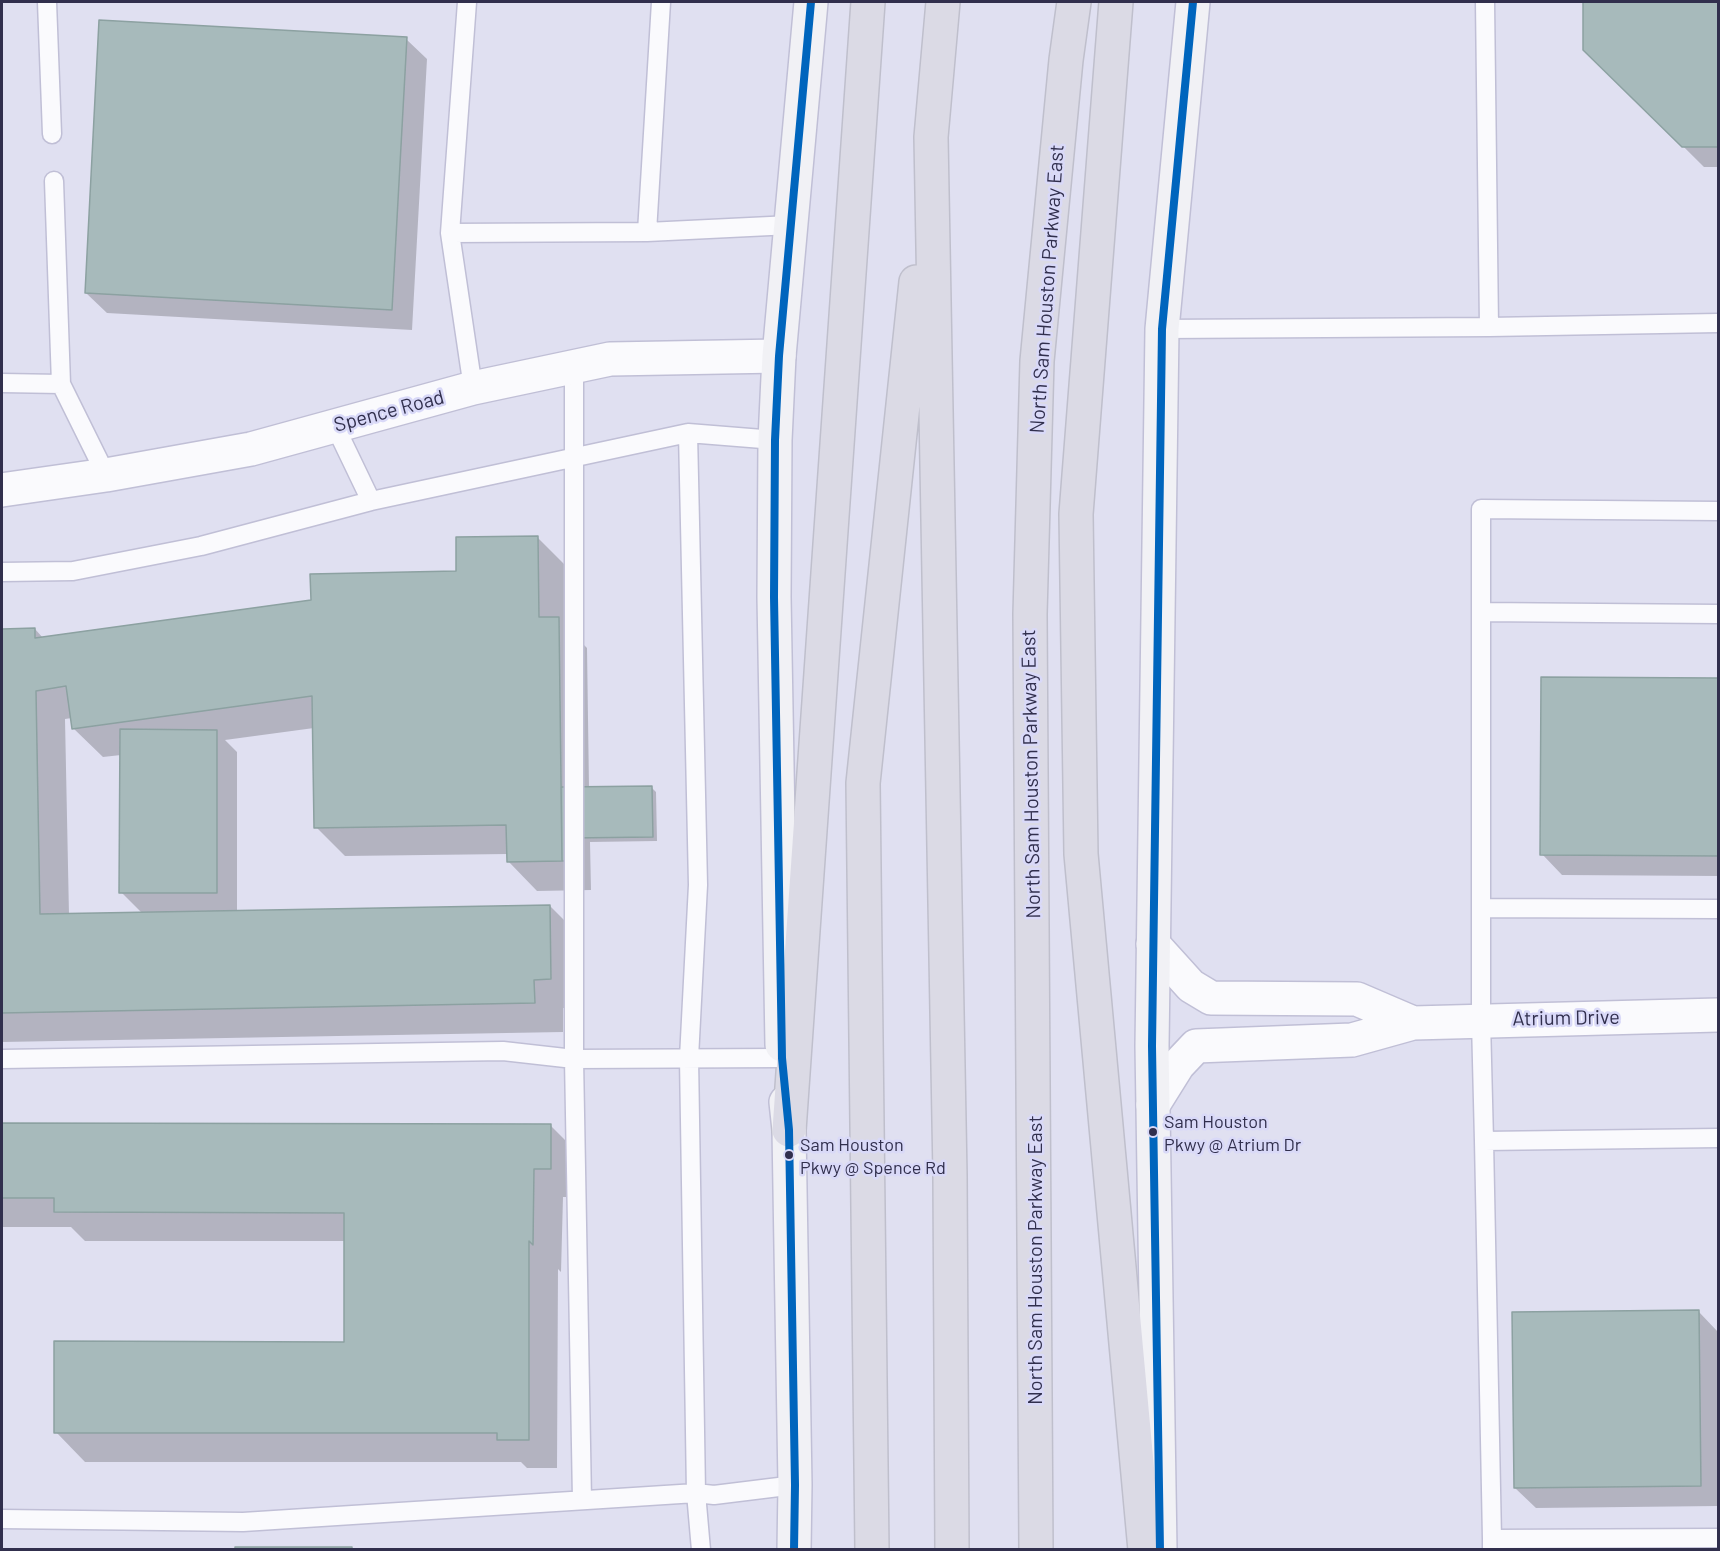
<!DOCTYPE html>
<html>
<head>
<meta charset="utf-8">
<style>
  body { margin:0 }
  #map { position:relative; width:1720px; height:1551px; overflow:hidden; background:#e0e0f1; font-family:Barlow,sans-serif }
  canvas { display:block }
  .frame { position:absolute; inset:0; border:3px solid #312f4d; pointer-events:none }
</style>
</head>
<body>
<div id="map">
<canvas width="1720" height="1551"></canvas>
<div class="frame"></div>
</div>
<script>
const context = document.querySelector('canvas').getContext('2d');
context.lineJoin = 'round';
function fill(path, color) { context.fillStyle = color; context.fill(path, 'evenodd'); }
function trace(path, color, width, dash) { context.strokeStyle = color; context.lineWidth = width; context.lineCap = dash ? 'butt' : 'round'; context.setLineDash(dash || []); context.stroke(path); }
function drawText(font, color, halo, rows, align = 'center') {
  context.font = font + ' Barlow,sans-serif'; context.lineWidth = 5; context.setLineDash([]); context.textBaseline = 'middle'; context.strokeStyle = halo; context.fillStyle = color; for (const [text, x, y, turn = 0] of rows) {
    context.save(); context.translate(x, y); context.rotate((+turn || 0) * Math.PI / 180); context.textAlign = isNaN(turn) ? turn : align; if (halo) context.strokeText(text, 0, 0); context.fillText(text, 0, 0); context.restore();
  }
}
fill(new Path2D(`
  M1585 2H1718V167H1704L1585 49Z
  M406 39 427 59 412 330 107 313 86 293Z
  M537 537 566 566 567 628 587 648 589 788 651 787 656 792 657 841 590 842 591 890 537 891 508 861V854L345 856 316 827 314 728 225 740 237 752V912L550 906 579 935 580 1008H563V1032L2 1042V630L35 629 43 638 313 601 457 573ZM72 718 73 728 103 757 121 755V892L142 913 69 915 65 719Z
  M1543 679H1718V876L1562 875 1542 854Z
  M2 1125H550L579 1154V1197H563L561 1272 558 1269 557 1468H527L521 1462H85L56 1432 346 1343V1241H85L71 1227H2Z
  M1699 1312 1718 1332V1506L1536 1508 1515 1488Z`), '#0003');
const building = new Path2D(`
  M1583 2H1718V147H1682L1583 50Z
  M99 20 407 37 392 310 85 293Z
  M538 536 539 617H559L562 861 507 862 506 825 314 828 312 696 72 729 66 686 36 691 40 914 550 905 551 979 534 980 535 1003 2 1013V629L35 628V638L311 600 310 574 456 571V537Z
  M1541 677 1718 678V856L1540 855Z
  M120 729 217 730V893H119Z
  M652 786 653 837 572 838V861H562L561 787Z
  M2 1123 551 1124V1169H534L533 1245 529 1241V1440H497V1433H54V1341L344 1342V1213L54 1212V1198H2Z
  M1699 1310 1701 1486 1514 1488 1512 1312Z
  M235 1547H352V1550H235Z`);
fill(building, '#a7babb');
trace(building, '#8ca1a1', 1.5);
const service = new Path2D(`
  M47 2 52 134
  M1485 2 1489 327 1718 323
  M54 181 61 384 106 475
  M647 232 661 2
  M450 233 467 2
  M1162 329 1489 327
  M574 366V1059L582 1500
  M2 383 61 384
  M473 388 450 233 647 232 791 225
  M335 426 371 501
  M688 433 698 885 689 1058 696 1493 714 1495 795 1485
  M2 572 73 571 201 546 371 501 688 433 775 440
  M1481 612 1718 614
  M1481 908 1718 909
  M2 1059 503 1051 574 1059 782 1058
  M1484 1141 1481 1021V509L1718 511
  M2 1519 243 1522 696 1493 701 1550
  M1492 1539 1484 1141 1718 1138
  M1492 1550V1539L1718 1538`);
const minor = new Path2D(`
  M2 490 106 475 251 449 473 388 610 359 779 356
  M1153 944 1191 986 1211 998 1357 999 1413 1023
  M1153 1105 1178 1065 1196 1046 1352 1040 1413 1023 1718 1015`);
const secondary = new Path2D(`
  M782 1045 774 597 775 440 779 356 811 2
  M786 1102 789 1130 795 1485 794 1550
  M1160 1550 1152 1046 1162 329 1193 2`);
const motorway = new Path2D(`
  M943 2 931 137 950 1175 952 1550
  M1116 2 1076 514 1081 854 1145 1550
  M789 1130 868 2
  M872 1550 863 783 916 282
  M1036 1550 1030 614 1037 361 1066 60 1074 2`);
trace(service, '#c0bfd6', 21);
trace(minor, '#c0bfd6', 36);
trace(secondary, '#c0bfd6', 36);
trace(motorway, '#bfbfcc', 36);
trace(service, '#fafafd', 18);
trace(minor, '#fafafd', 33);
trace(secondary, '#f1f1f5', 33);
trace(motorway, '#dbdae5', 33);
trace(new Path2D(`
  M794 1550 795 1485 789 1130 782 1058 774 597 775 440 779 356 811 2
  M1160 1550 1152 1046 1162 329 1193 2`), '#0065bd', 8);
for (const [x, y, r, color] of [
  [1153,1132,5,"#312f4d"],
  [789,1155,5,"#312f4d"]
]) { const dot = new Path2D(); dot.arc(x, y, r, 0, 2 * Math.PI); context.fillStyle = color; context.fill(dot); trace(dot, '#d9d9f8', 2); }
drawText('18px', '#312f4d', '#d9d9f8', [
  ["Sam Houston",1164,1122],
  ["Pkwy @ Atrium Dr",1164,1145],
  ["Sam Houston",800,1145],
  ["Pkwy @ Spence Rd",800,1168]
], 'left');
drawText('20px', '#312f4d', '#d9d9f8', [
  ["North Sam Houston Parkway East",1047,289,-86],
  ["Spence Road",389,411,-15],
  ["North Sam Houston Parkway East",1031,774,-91],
  ["Atrium Drive",1566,1018,-1],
  ["North Sam Houston Parkway East",1035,1260,-90]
]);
</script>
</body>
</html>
